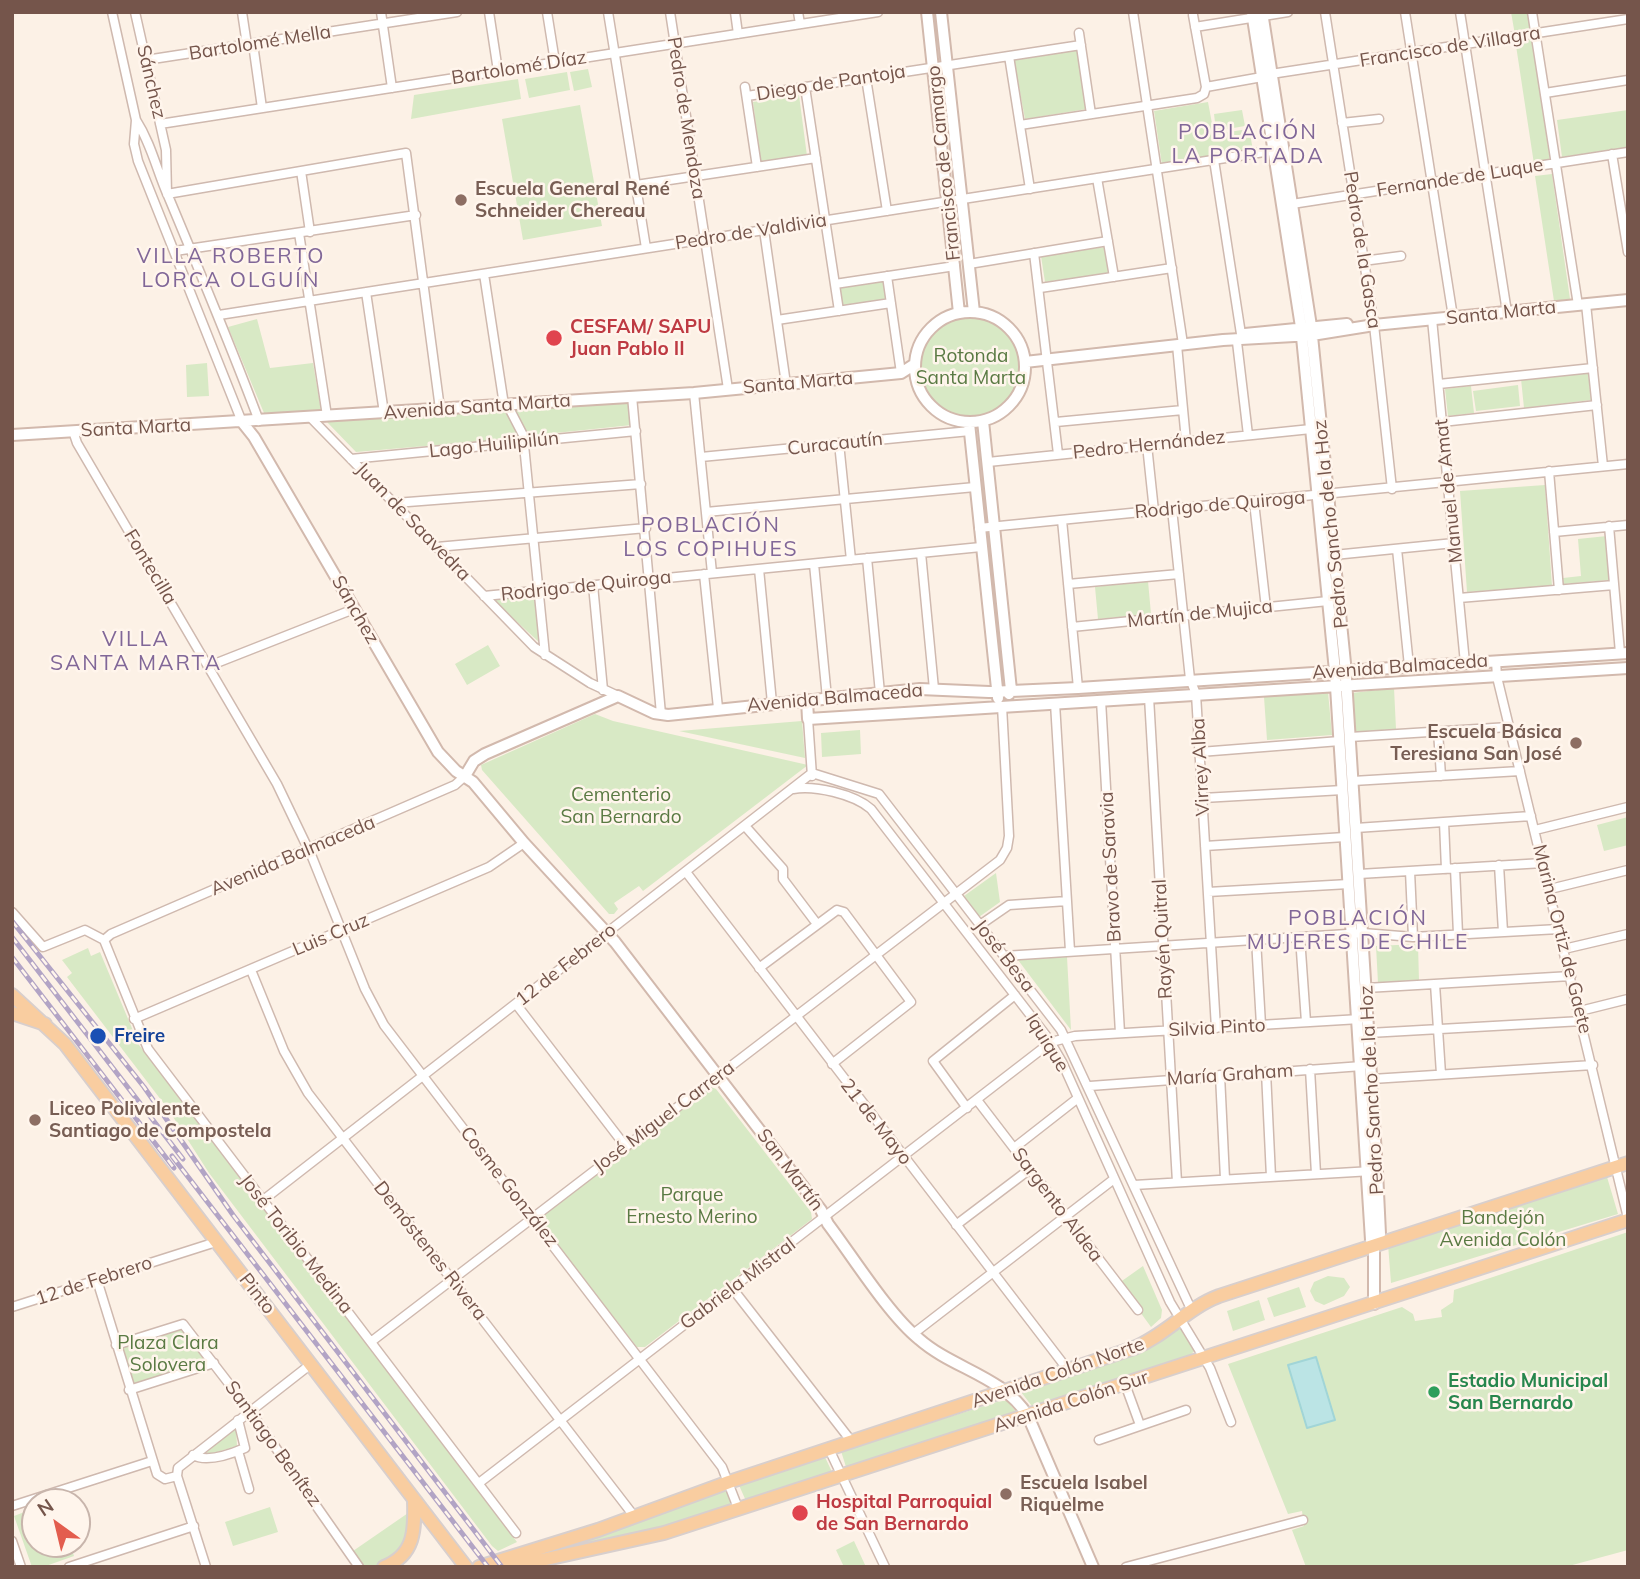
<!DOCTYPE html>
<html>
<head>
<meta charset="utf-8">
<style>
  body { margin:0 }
  #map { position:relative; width:1640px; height:1579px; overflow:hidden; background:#fcf1e6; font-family:Mulish,sans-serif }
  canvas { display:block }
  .frame { position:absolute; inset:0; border:14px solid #75554b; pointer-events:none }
  .north { position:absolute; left:21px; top:1488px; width:70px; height:70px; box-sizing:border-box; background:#fff5ec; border:2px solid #c8b5ac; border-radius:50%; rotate:326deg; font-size:19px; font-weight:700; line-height:28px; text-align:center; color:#75554b }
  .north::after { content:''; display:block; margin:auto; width:24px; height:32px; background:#e35d4e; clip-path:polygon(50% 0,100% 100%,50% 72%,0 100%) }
</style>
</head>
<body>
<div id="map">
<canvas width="1640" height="1579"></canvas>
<div class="frame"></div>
<div class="north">N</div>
</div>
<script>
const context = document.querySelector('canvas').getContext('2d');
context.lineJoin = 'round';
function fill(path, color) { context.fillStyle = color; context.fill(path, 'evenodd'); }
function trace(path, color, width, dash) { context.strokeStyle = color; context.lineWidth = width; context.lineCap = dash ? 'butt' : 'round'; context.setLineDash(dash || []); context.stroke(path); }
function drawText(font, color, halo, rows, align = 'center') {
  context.font = font + ' Mulish,sans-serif'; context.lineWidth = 5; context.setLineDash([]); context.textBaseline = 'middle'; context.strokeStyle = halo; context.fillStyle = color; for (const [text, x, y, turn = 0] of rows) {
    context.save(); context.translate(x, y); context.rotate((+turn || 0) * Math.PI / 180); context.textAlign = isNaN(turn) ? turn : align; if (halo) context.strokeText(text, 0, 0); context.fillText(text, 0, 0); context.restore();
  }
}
fill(new Path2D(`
  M1511 12H1527L1531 33 1515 35Z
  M1532 36 1550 161 1534 164 1515 39Z
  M1078 50 1087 109 1025 119 1014 60Z
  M588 69 592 87 574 91 570 72Z
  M567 72 570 90 529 98 525 79Z
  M518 79 521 99 411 119 414 95Z
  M799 95 807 156 761 163 753 102Z
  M1208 102 1214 134 1249 129 1253 150 1162 165 1154 111Z
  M580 105 602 226 523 240 502 119Z
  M1242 110 1245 126 1216 131 1214 114Z
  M1628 110V147L1562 157 1557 120Z
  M1552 174 1570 299 1554 301 1535 176Z
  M1105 247 1108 273 1045 282 1041 256Z
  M886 280 888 299 843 305 840 287Z
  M920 367a51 51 0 1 1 102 0a51 51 0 1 1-102 0Z
  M257 319 270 368 313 363 321 410 264 413 228 327Z
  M207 363 209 396 187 397 186 365Z
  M1588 372 1591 400 1524 408 1521 379Z
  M1518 385 1520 406 1476 411 1473 391Z
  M1471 386 1474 413 1448 416 1445 389Z
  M630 403 632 425 527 436 516 410Z
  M504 408 519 434 518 438 356 452 327 422 328 420Z
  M1545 485 1552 586 1467 592 1460 491Z
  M1607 536 1610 580 1564 584 1563 578 1581 576 1578 539Z
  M1148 581 1151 614 1098 619 1095 587Z
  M534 595 540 643 492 599Z
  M488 645 500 666 467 685 455 664Z
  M1394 688 1396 729 1354 732 1352 693Z
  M1328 692 1332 735 1267 740 1264 697Z
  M595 714 613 721 808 765 643 891 639 886 614 903 618 909 614 914H609L482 770 481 765Z
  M802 721 805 758 679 731Z
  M860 730 861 754 822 757 821 733Z
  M1628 817V845L1604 851 1597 825Z
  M996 873 1000 902 979 917 964 896Z
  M1418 944 1419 981 1378 983 1376 946Z
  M88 948 91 956 100 952 139 1045 517 1542 498 1551 492 1546 209 1173 168 1109 67 977 72 973 62 960Z
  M1067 957 1071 1030 1018 960Z
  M711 1087 716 1089 811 1212 812 1219 645 1347H637L541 1224 540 1218Z
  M1607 1177 1618 1214 1391 1283 1388 1244Z
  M1628 1232V1550L1565 1567H1306L1292 1530 1304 1526 1302 1511 1288 1514 1228 1364 1402 1307 1413 1314 1415 1321 1442 1317 1441 1310 1453 1302 1454 1290Z
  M1143 1266 1162 1310 1161 1318 1151 1327 1119 1283Z
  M1328 1276 1344 1278 1350 1287 1344 1296 1324 1305 1315 1301 1310 1291 1314 1282Z
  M1299 1287 1306 1307 1274 1317 1267 1298Z
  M1259 1300 1265 1320 1233 1331 1227 1311Z
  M1178 1324 1194 1351 1189 1357 1035 1410 1021 1392Z
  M180 1326 209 1364 134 1388 120 1345Z
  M1000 1401H1008L1016 1412 1013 1417 846 1467 841 1451Z
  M236 1428 237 1446 201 1457Z
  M824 1455 832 1472 746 1501 738 1483Z
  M727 1490 732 1505 646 1532 559 1548Z
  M270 1507 278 1532 233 1546 225 1522Z
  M35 1508V1544H70L74 1556 43 1567H32L14 1516Z
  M411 1511C406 1543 404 1567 364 1567L353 1551Z
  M854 1541 866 1567H844L836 1550Z`), '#d8e9c5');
const water = new Path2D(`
  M1316 1357 1335 1420 1307 1428 1288 1365Z`);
fill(water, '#bbe4e5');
trace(water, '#a1d5d7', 2);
const street = new Path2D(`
  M112 12 136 120 134 144 138 161 242 422
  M135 12 166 150 167 194 406 153 440 409
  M242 12 247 45
  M381 12 392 88
  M489 12 498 71
  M547 12 555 62
  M608 12 646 248
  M670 12 728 389
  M735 12 738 34
  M798 12 800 24
  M1133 12 1183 344
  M1325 12 1374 325 1392 489
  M1405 12 1453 317
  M1460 12 1507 312
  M1532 12 1578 305
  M1193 15 1206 87
  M1195 27 1288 12
  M1079 33 1091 114
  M253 44 262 108
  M1009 56 1030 189
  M146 60 457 12
  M1271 74 1628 19
  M866 78 887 211
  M745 87 757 167
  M805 87 839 311
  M1206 87 1262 77
  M1545 93 1628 80
  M747 96 1081 45
  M136 120C152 145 157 172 169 198 200 272 231 346 259 421
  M1342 123 1379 119
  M160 124 878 12
  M1020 125 1197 98 1204 94 1206 87
  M1612 154 1628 252
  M1214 160 1241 334
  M301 171 310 232
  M1097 178 1114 277
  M636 185 816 158
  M1292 204 1628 152
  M764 230 786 384
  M299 233 327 416
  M175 251 416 215
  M1034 253 1058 454
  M1363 261 1401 256
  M969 264 1108 241
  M484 274 504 405 509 408 523 435 545 655
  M887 276 901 373
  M835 284 955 266
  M1040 288 1172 268
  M366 292 384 413
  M1586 304 1603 466
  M219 315 1277 150
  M1432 319 1465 663
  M777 320 891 303
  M1237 342 1248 435
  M1177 345 1186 441
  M1439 384 1593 368
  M694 393 712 573
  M632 396 661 714
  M311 418 534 647 590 683 618 696
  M1056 422 1183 410
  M1442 422 1597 405
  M73 431 77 443 277 784 312 857 365 989 384 1025 722 1467 738 1508
  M839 443 851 560
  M1147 445 1154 511
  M701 457 970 431
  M351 459 636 431
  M988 462 1311 429
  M1549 471 1559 590
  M1254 502 1266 608
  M395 503 641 484
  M1172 509 1190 679 1196 694 1216 1028
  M706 512 975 487
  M1062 520 1078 688
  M1609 526 1620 653
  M979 528 1628 464
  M1554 532 1628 525
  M437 547 646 528
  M1397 549 1409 666
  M921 553 934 689
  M1334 555 1454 543
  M867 558 880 693
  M814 564 827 698
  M759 569 772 703
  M704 574 718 708
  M1068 584 1179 574
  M593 585 603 690
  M484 596 981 547
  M1459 598 1614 585
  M1072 627 1328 601
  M1496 661 1497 677 1628 1218
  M209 666 354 609
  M1149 697 1177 1182
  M1101 700 1120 1033
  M1055 703 1070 951
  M808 719 812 776
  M1438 731 1441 776
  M1350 737 1509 727
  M1200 752 1340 741
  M812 773 879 794 1061 1030 1191 1309
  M1353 781 1520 771
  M793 789C814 785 854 794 871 809L1048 1038 1062 1062 1170 1302 1210 1368 1231 1422
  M1203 798 1343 790
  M1444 822 1446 869
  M745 826 783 869V879L817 924
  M1356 828 1531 816
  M1535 830 1628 807
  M1205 846 1345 837
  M1499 865 1503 932
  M1455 868 1458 934
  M1410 871 1413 937
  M686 872 1068 1370
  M1359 874 1543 863
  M1550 889 1628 870
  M1208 892 1349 884
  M12 912 43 947 85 930 104 940
  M980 925 1009 905 1067 901
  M1300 937 1306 1022
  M1256 939 1261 1025
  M104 940 148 1049 516 1533
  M104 940 111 934 455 785 465 776
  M1564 949 1628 934
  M1004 956 1363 933 1413 937 1559 929
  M759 968 837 910 844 912 911 1002 832 1064
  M251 970 284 1051 308 1093 634 1516
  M1435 984 1441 1074
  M1366 988 1571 976
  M516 1004 626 1147
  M1580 1011 1628 999
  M134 1019 489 867 524 843
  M1369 1033 1582 1021
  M1310 1069 1316 1174
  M1266 1072 1271 1177
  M1220 1075 1225 1179
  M1372 1079 1593 1065
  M1090 1086 1362 1066
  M977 1100 1138 1310
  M967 1108 933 1061 1015 995
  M1014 1148 1078 1098
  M1134 1185 1372 1171
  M262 1201 812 773
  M956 1225 1030 1169
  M97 1280 157 1474 165 1479 177 1476
  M732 1288 852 1442
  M12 1307 216 1242
  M913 1334 1114 1179
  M372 1341 1000 860 1007 848 1009 836 1002 706
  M116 1345 183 1324 250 1411 359 1567
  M1125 1384 1140 1425
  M129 1390 214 1363
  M1099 1440 1186 1410
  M829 1449 885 1567
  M238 1451 249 1489
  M193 1455C207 1463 231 1454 245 1448L238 1420
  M479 1483 1051 1042 1075 1036 1360 1019
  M12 1506 152 1461
  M12 1541 21 1567
  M69 1567 194 1526
  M206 1567 177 1476 178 1468 311 1364
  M1126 1567 1303 1520`);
const secondary = new Path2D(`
  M927 12 959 313
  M941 12 974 312
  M1252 12 1301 327 1335 671 1371 1240 1374 1247V1304
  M1262 12 1311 326 1345 663 1377 1171 1380 1234 1374 1247
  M915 367a55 55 0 1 1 110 0a55 55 0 1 1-110 0Z
  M1245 334 1347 324
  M1025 362 1223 340 1312 335 1374 325 1628 300
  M983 421 1011 690 1009 694
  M242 422 254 437 438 752 456 771 473 782 524 843 615 942 821 1210 828 1224C853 1257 889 1315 919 1339 953 1369 1003 1376 1028 1416L1093 1567
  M969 423 998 698
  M12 435 694 393 901 373 915 364
  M807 700 808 719 1628 668
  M465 776 474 761 485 754 618 696 654 713 668 715 920 689 989 692 1078 688 1628 653`);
const primary = new Path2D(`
  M12 995 65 1044 466 1567
  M12 1013 45 1024
  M384 1567C415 1555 415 1530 414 1500
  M479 1567 598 1530 729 1482 1134 1348C1166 1335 1187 1308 1219 1296L1628 1163
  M510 1567 664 1533 1628 1220`);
trace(street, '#cfb9af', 11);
trace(secondary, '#d2b9ad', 14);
trace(primary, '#d8cfcd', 16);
trace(street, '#fff', 8);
trace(secondary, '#fff', 10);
trace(primary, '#f9cda0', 12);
const rail = new Path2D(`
  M12 921 144 1087 233 1215 502 1567
  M12 937 183 1159
  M12 957 174 1168
  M172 1156 488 1567`);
trace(rail, '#b2a4c5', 5);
trace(rail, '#fff5ec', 2.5, [8]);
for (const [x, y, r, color] of [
  [461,200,7,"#8d6e63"],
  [554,338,9,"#e0444e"],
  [1576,743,7,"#8d6e63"],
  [98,1036,9,"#1a4fb4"],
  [35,1120,7,"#8d6e63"],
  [1434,1392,7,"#2e9e5b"],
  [1006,1494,7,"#8d6e63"],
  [800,1513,9,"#e0444e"]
]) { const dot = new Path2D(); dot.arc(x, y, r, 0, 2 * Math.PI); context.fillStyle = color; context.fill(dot); trace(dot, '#fff5ec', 2.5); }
drawText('19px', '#75554b', '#fff5ec', [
  ["Bartolomé Mella",260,43,-9],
  ["Francisco de Villagra",1450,47,-9],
  ["Bartolomé Díaz",519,68,-9],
  ["Sánchez",151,82,77],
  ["Diego de Pantoja",831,83,-9],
  ["Pedro de Mendoza",686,118,81],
  ["Francisco de Camargo",944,163,-96],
  ["Fernande de Luque",1460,178,-9],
  ["Pedro de Valdivia",751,232,-9],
  ["Pedro de la Gasca",1362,250,81],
  ["Santa Marta",1501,313,-6],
  ["Santa Marta",798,383,-5],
  ["Avenida Santa Marta",477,407,-4],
  ["Santa Marta",136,428,-3],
  ["Curacautín",835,444,-6],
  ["Lago Huilipilún",494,445,-6],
  ["Pedro Hernández",1149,445,-6],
  ["Manuel de Amat",1449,491,-96],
  ["Rodrigo de Quiroga",1220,505,-5],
  ["Juan de Saavedra",413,522,46],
  ["Pedro Sancho de la Hoz",1331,524,-96],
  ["Fontecilla",150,567,59],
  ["Rodrigo de Quiroga",586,586,-6],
  ["Sánchez",355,610,60],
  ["Martín de Mujica",1200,614,-6],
  ["Avenida Balmaceda",1400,667,-4],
  ["Avenida Balmaceda",835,698,-5],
  ["Virrey Alba",1201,767,-93],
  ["Avenida Balmaceda",293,856,-23],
  ["Bravo de Saravia",1111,867,-93],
  ["Luis Cruz",331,935,-23],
  ["Rayén Quitral",1163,939,-93],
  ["Marina Ortiz de Gaete",1562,939,76],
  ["José Besa",1004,956,52],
  ["12 de Febrero",566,965,-38],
  ["Silvia Pinto",1217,1028,-3],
  ["Iquique",1047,1043,58],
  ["María Graham",1230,1075,-4],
  ["Pedro Sancho de la Hoz",1372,1090,-93],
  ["José Miguel Carrera",664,1117,-37],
  ["21 de Mayo",876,1122,52],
  ["San Martín",790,1170,53],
  ["Cosme González",509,1187,52],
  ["Sargento Aldea",1057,1205,53],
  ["José Toribio Medina",296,1244,52],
  ["Demóstenes Rivera",430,1251,52],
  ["12 de Febrero",94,1281,-18],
  ["Gabriela Mistral",738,1284,-37],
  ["Pinto",257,1294,52],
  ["Avenida Colón Norte",1058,1373,-19],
  ["Avenida Colón Sur",1071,1402,-18],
  ["Santiago Benítez",273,1444,54]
]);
drawText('bold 19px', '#785e54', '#fff5ec', [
  ["Escuela General René",475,189],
  ["Schneider Chereau",475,211],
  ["Escuela Básica",1562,732,"right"],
  ["Teresiana San José",1562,754,"right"],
  ["Liceo Polivalente",49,1109],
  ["Santiago de Compostela",49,1131],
  ["Escuela Isabel",1020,1483],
  ["Riquelme",1020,1505]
], 'left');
drawText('bold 19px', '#be3a42', '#fff5ec', [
  ["CESFAM/ SAPU",570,327],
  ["Juan Pablo II",570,349],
  ["Hospital Parroquial",816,1502],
  ["de San Bernardo",816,1524]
], 'left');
drawText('19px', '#5a7a43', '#fff5ec', [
  ["Rotonda",971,356],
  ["Santa Marta",971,378],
  ["Cementerio",621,795],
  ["San Bernardo",621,817],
  ["Parque",692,1195],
  ["Ernesto Merino",692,1217],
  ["Bandejón",1503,1218],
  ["Avenida Colón",1503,1240],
  ["Plaza Clara",168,1343],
  ["Solovera",168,1365]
]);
drawText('bold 19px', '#164399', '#fff5ec', [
  ["Freire",114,1036]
], 'left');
drawText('bold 19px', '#27864d', '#fff5ec', [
  ["Estadio Municipal",1448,1381],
  ["San Bernardo",1448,1403]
], 'left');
context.letterSpacing = '2px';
drawText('21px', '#816798', '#fff5ec', [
  ["POBLACIÓN",1248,133],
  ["LA PORTADA",1248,157],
  ["VILLA ROBERTO",231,257],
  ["LORCA OLGUÍN",231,281],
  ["POBLACIÓN",711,526],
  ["LOS COPIHUES",711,550],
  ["VILLA",136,640],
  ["SANTA MARTA",136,664],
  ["POBLACIÓN",1358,919],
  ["MUJERES DE CHILE",1358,943]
]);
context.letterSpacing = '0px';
</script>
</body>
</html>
